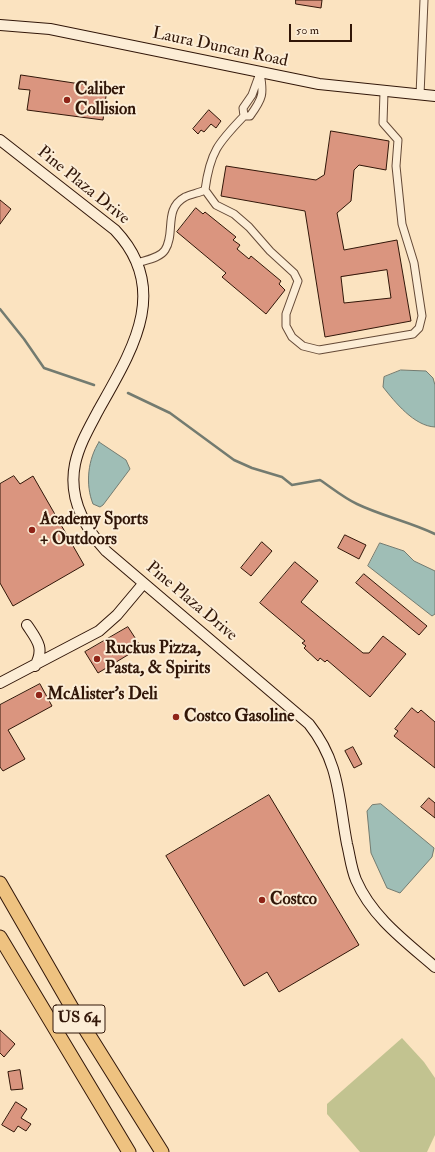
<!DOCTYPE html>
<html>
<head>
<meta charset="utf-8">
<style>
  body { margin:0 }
  #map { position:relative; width:435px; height:1152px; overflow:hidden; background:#fbe3c0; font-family:"IM FELL Double Pica",serif }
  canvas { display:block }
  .scale { position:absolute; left:289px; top:24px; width:63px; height:18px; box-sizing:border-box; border:2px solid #311608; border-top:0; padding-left:5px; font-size:12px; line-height:14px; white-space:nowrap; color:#311608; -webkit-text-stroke:3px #fcedd6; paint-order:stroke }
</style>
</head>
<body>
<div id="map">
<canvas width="435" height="1152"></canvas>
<div class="scale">50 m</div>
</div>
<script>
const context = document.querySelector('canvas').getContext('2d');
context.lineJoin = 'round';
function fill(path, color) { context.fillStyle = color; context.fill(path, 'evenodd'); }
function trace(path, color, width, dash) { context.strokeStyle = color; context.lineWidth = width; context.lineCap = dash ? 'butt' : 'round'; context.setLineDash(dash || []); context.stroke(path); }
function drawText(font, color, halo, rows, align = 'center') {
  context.font = font + ' "IM FELL Double Pica",serif'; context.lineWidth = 4; context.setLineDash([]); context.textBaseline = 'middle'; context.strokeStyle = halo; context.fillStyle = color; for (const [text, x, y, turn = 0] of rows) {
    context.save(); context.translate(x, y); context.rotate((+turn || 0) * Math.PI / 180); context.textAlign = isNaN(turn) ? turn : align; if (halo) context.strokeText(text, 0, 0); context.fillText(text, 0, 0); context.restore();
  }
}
fill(new Path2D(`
  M402 1038 424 1062 435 1078V1135L427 1152H360L327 1114V1104Z`), '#c2c390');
const water = new Path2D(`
  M401 370 426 371 433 378 435 385V427C414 426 395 402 383 387L384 377Z
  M99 442 126 460 130 469 103 505 100 507 93 504C85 484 88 459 99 442Z
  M380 543 404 551 414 561 435 571V614L432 616 368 566Z
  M381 804 434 848 432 857 400 893 387 888 371 853 367 811 372 805Z`);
fill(water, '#9fbeb6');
trace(water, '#737b70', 1);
trace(new Path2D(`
  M0 309 24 339 44 368 94 385
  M128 393 170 413 234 460 252 468 282 477 292 485 320 480C332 488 344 498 357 504 382 516 410 522 435 534`), '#737b70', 2.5);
const building = new Path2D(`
  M296 0H322L321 8 296 4Z
  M21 75 107 88 103 120 27 110 30 90 19 89Z
  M209 110 221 121 216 128 211 124 204 132 201 130 198 134 193 129Z
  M331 131 389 141 386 170 359 165 354 170 351 201 337 213 344 250 397 240 411 321 325 337 305 211 221 196 226 166 316 180 324 175ZM387 270 391 298 344 303 341 277Z
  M0 200 11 209 0 224Z
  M196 208 203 214 205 212 236 237 233 240 240 245 237 249 249 259 251 256 281 281 279 284 285 290 266 314 222 277 226 273 177 232Z
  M14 476 20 484 33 476 84 565 13 606 0 583V484Z
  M345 535 366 545 359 559 338 548Z
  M262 542 272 551 251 576 241 568Z
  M295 562 318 581 301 602 363 653H369L383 636 406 654 370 697 327 660 325 662 320 658 318 661 304 648 306 646 302 643 305 641 260 603Z
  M364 574 427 626 419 635 356 583Z
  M128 627 141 647 98 673 85 652Z
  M40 684 52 706 8 730 25 759 3 771 0 767V705Z
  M412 708 418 713 421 710 435 722V768L394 736 398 731 395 729Z
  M353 747 362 764 354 768 345 751Z
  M269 795 359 945 279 992 267 972 244 986 166 856Z
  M429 798 435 803V818L421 807Z
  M0 1030 15 1044 4 1057 0 1053Z
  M20 1070 23 1089 11 1090 8 1072Z
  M16 1102 27 1109 21 1118 31 1124 26 1131 18 1126 14 1132 2 1125Z`);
fill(building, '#da957f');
trace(building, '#311608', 1);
const street = new Path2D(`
  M260 73 252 95 243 108 244 116C218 143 210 152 205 190L216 205 234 214 249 227 270 251 294 273 298 281 286 314V326L292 337 303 346 319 350 413 334 419 328 422 316 414 263 402 224 396 166 398 140 383 123 384 92
  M420 95 424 0
  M244 116H250C263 98 264 94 260 73
  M137 263C146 260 160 258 165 250 176 233 163 209 185 197 191 194 199 193 205 190`);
const secondary = new Path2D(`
  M0 25 50 29 319 84 435 96
  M0 140 115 230C172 290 131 352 98 411 89 428 79 445 75 464 68 498 84 527 106 551L309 724C340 763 338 797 347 844 350 856 351 868 356 880 372 917 405 941 435 967
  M27 625C37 640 45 648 35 666
  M0 683 99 631 117 615 143 584`);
const highway = new Path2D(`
  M0 883 72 1008 162 1152
  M0 937 129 1152`);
trace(street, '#644936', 9);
trace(secondary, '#311608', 12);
trace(highway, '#311608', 15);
trace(street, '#fcedd6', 7);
trace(secondary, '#fcedd6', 10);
trace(highway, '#eec280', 13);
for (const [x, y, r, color] of [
  [67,100,4,"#8f2418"],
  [32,530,4,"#8f2418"],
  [97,659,4,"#8f2418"],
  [39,695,4,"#8f2418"],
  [176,717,4,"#8f2418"],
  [262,900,4,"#8f2418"]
]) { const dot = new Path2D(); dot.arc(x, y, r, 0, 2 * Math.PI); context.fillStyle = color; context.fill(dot); trace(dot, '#fcedd6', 1.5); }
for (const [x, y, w] of [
  [79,1019,52]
]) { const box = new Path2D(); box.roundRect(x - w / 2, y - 14, w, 28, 3); context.fillStyle = '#fcedd6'; context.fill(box); trace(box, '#311608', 1); }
drawText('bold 16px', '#311608', null, [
  ["US 64",79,1019]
]);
drawText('17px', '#311608', '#fcedd6', [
  ["Laura Duncan Road",220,48,12],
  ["Pine Plaza Drive",83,186,39],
  ["Pine Plaza Drive",191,602,40]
]);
drawText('bold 17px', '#311608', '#fcedd6', [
  ["Caliber",75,90],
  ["Collision",75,110],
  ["Academy Sports",40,520],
  ["+ Outdoors",40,540],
  ["Ruckus Pizza,",105,649],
  ["Pasta, & Spirits",105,669],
  ["McAlister's Deli",47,695],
  ["Costco Gasoline",184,717],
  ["Costco",270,900]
], 'left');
</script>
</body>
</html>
